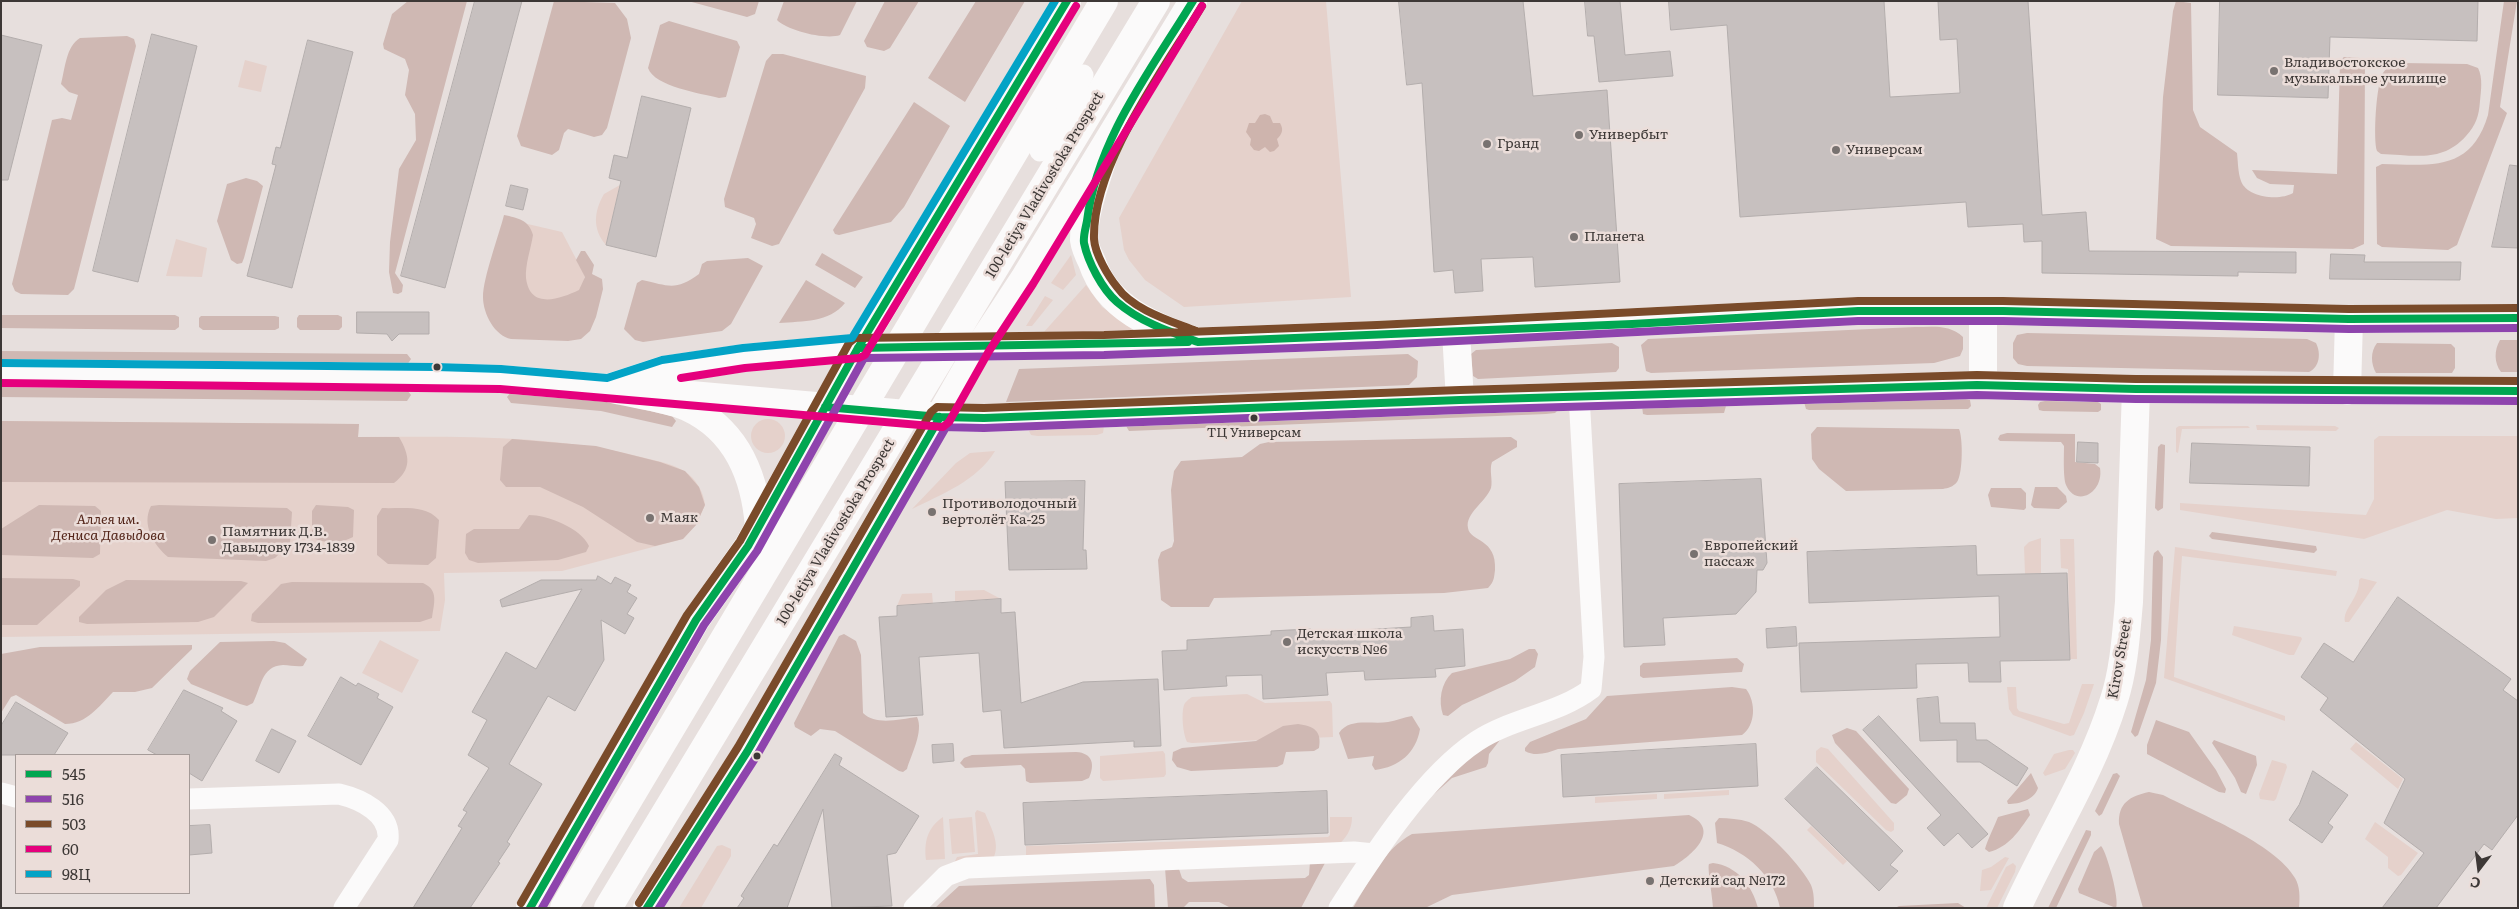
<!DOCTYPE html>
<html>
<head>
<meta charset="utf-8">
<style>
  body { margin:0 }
  #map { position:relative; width:2519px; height:909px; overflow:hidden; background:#e7dfdd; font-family:Literata,serif }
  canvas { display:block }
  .frame { position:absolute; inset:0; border:2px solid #3d3836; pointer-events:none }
  .legend { position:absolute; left:15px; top:754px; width:175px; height:140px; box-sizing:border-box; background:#ebddd9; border:1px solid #a59b98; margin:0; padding:6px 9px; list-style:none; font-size:15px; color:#3d3836 }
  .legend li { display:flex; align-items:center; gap:10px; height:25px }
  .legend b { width:25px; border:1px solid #a59b98 }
  .north { position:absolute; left:2454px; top:844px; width:50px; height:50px; -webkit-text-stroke:4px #ebddd9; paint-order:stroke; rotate:195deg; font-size:14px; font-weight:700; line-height:20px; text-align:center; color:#3d3836 }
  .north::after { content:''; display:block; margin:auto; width:18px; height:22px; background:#3d3836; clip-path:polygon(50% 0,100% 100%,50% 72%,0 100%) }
</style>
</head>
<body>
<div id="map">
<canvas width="2519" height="909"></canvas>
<div class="frame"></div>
<ul class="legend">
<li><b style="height:6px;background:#00a651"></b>545</li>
<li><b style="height:6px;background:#8e44ad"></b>516</li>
<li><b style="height:6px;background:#7a4b2a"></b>503</li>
<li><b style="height:6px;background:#e5007d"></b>60</li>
<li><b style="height:6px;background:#03a3c6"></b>98Ц</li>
</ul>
<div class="north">С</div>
</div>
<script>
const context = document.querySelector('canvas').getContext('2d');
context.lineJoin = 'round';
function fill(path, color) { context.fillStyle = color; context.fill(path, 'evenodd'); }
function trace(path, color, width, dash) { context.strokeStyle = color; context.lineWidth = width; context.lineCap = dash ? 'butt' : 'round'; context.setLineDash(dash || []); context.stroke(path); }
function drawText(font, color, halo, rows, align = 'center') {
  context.font = font + ' Literata,serif'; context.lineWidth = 5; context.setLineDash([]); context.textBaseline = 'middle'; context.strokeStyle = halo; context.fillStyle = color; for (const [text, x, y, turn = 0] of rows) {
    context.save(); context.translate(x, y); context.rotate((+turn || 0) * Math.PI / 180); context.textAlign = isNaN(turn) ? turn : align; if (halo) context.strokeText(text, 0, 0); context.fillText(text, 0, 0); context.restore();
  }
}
fill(new Path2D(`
  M1242 1H1326L1351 297 1184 307 1145 280 1129 260 1124 250 1119 218Z
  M245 60 267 66 261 92 238 87Z
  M620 185 606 245C592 229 594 211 604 194Z
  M506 219 562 232 585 276 575 316 492 295Z
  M176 239 207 248 202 277 166 276Z
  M1071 255 1076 275 1063 290 1051 283Z
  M1086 285 1102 307 1136 330 1043 333Z
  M1045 296 1053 300 1032 326H1026Z
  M751 436a17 17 0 1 1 34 0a17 17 0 1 1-34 0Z
  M1 421 359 424 358 437C451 437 547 434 637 456 653 460 671 463 684 471 696 478 704 493 705 505L696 525 683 539 562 571 444 573 445 600 440 631 1 637Z
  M2256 425 2335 426 2339 428 2336 431 2257 430Z
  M1104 426 1103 433 1097 435 1038 436 1031 435 1029 431 1031 427Z
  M2179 426H2248L2250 428 2182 429 2178 453 2176 452V428Z
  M2379 436H2518V518L2496 519 2447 510 2364 539 2180 510V503L2366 515 2374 499V440Z
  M995 451C977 481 942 494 912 509L956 463 970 453Z
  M2041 538V573L2025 574 2024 547 2029 542Z
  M2060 539H2074L2077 659H2070L2068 569 2061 568Z
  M2175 547 2337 571 2336 576 2182 556 2174 677 2285 716V721L2164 678Z
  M2361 578 2377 582 2349 622H2345C2342 609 2360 598 2359 580Z
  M984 590 1001 599 955 602V591Z
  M932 593 933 604 897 606 902 594Z
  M2234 626 2301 637 2302 639 2294 655H2289L2232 635Z
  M380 640 419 660 402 693 362 673Z
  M2082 684H2094L2084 713 2074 735 2070 736 2013 715 2009 709 2007 687H2016L2017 708 2019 711 2064 724 2069 723Z
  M1247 694 1265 703 1330 701 1332 704 1333 737 1192 743 1187 742C1183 734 1181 714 1184 705 1185 702 1189 699 1192 697Z
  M2356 742 2403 779 2398 789 2350 749Z
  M1821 747 1828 749 1894 823V830L1891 832 1886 830 1816 762V751Z
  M2069 750H2073L2075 753 2065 769 2045 776 2043 773 2054 754Z
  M1163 751 1165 754 1166 774 1164 777 1103 781 1100 778V756Z
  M2272 760 2286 764 2287 767 2276 799 2274 801 2260 799 2259 794Z
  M1729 790V795L1664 799V794Z
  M1657 794V799L1595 803V797Z
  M977 810 985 813C991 828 1001 844 993 859L954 863 957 857 978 854 975 813Z
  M943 817 945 859 926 860C924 842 927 828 943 817Z
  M972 817 975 852 952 854 949 819Z
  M1330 817H1352C1352 830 1346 838 1337 846L1026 857V846L1328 837 1330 835Z
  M2375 822 2418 853 2401 875 2398 876 2388 868V857L2365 839Z
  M1811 826 1847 861 1843 865 1807 830Z
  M722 845 731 849V856L701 908H679L717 846Z
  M2005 857 2009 858 1991 890 1980 891 1982 870 1991 867Z
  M2013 863 2016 866 2015 872 1997 908H1986L2006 867Z`), '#e5d1cb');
fill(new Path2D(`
  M408 1H467L395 273 403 285 402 292 398 294 393 293 389 272 390 242 399 169 416 140 415 114 405 95 409 70 405 59 384 49 383 44 392 14Z
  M554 1 615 3 627 19 631 38 607 128 602 135 594 137 568 129 564 133 559 150 552 155 521 146 517 136Z
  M688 1H759L755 14 747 17Z
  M784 1H857L840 35C826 40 788 31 777 20Z
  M885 1H919L890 48 884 51 867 47 864 41Z
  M976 1H1025L965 102 928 78Z
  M2176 1 2191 3 2193 110 2200 127 2237 153C2238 162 2238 173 2241 181 2247 198 2280 201 2293 193L2294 185 2270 184 2257 178 2252 170 2337 174 2340 60 2344 57 2360 58 2365 63 2364 244 2353 249 2171 246 2156 239 2163 97 2173 11Z
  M2504 1H2517L2500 107 2507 113 2457 245 2448 250 2382 247 2377 244 2376 167 2382 164C2431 165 2471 172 2488 115Z
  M669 21 737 41 740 47 726 97 719 98C700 93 655 87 648 68L660 25Z
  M127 36 134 39 136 46 74 289 68 295 21 294 15 291 12 284 52 120 62 118 71 120 78 95 69 92 61 84C65 69 66 46 80 38Z
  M772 54H783L866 76 865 88 779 244 772 246 751 238 756 224 754 218 725 207 724 199 766 61Z
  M2403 63 2467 64 2478 68C2483 78 2481 90 2480 101 2479 116 2476 125 2466 136 2442 163 2414 155 2381 154L2377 151C2373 140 2376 84 2383 73 2387 66 2395 65 2403 63Z
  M914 102 950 126 904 207 891 222 839 235 835 234 833 230Z
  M246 178 257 181 263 186 244 258 242 263 237 264 231 260 217 221 227 184Z
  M504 215C518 218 529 220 533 235 531 248 525 265 526 278 530 310 560 299 579 290L585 277 576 260 581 251H585L594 265 592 274 602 279 603 289 596 317 590 331 581 339 568 341 511 339C495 336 483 314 483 297 483 278 499 235 504 215Z
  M822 253 863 277 855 288 815 265Z
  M748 258 763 266 731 324 722 331 643 342 635 340 624 329 637 283 642 280C669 286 676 291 699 274L702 264 707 261Z
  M806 280 845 303C829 323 803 321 779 323Z
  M1 315H175L179 317V327L175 330 1 328Z
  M299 315H338L342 317V327L339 330H300L297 327V318Z
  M201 316H275L279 317V328L275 330H203L199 327V318Z
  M1915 327C1932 327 1950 324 1963 337V349L1960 356 1934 363 1651 373 1646 371 1641 345 1648 339Z
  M2027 333 2307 339 2316 343C2321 353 2320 367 2309 372L2027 366 2018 364 2013 358V343L2017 335Z
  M2500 340H2518V372H2501C2494 363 2494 350 2500 340Z
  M1612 343 1619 347V368L1616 372 1478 379 1473 376 1471 354 1476 350Z
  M2377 343 2451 344 2455 348V368L2452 373H2376C2371 364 2370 352 2377 343Z
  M1 351 407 354 411 359 407 365 1 361Z
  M1408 354 1418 361 1417 377 1409 385 1006 402 1019 369Z
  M1 387 407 390 411 395 407 401 1 397Z
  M511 392 602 400 672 416 676 421 672 427 601 411 511 403 507 397Z
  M1875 399H1966L1970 400 1971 406 1968 409 1809 410 1806 409 1804 402Z
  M2045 401 2098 402 2101 404V410L2098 412 2043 411 2039 410 2038 405 2040 402Z
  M1642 406H1726L1724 413 1647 415 1643 414Z
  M1560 408 1555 413 1546 414 1129 431 1126 426Z
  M1 421 359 424 358 437H399C410 456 412 469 394 483L1 482Z
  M1817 427 1959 429C1963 437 1963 474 1957 482 1953 487 1948 488 1943 489L1846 491 1819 469 1812 459 1811 434Z
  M2007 433 2075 434V462L2095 464 2100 468C2104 493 2076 508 2066 485 2063 477 2064 455 2064 446L2061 442 2000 441 1998 439 2000 435Z
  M1511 437 1517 441V447L1492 462C1489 470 1493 480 1491 488 1486 502 1465 513 1468 528 1470 542 1497 538 1495 570 1494 578 1494 582 1488 588L1444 593 1214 598 1209 607H1171L1161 600 1158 560 1161 552 1172 547 1174 541 1171 490 1174 471 1181 461 1242 457 1260 444 1269 442Z
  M512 439 596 446 660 462 685 471 699 487 705 505 696 525 683 539 655 546 637 542 583 507 540 487H506L500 480 503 447Z
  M2161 444 2165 445V450L2163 508 2158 511 2155 508 2158 447Z
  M2035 487H2057L2066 496 2067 502 2059 509 2034 508 2031 505Z
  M1991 488H2021L2026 493V508L2024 510 1991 507 1988 495Z
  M39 505 95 506 101 511 100 554 93 558 1 555V529Z
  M159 505 287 508 292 512 290 543 275 558 266 561 168 557C154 545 141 525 151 506Z
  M316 505 348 507 354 510 353 537C343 543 322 544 312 537V511Z
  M382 508C401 509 425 504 439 520L436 558 428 565 388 564 377 555V516Z
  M529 515C547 515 581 528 589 546L586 552 558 560 478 563 469 560 465 553 466 534 474 529H519Z
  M2212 532 2316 546 2317 550 2314 553 2212 539 2209 536Z
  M2158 550 2163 557 2161 640 2156 683 2138 735 2135 737 2131 732 2146 680 2151 640 2153 557 2154 553Z
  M1 578 73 579 80 581V586L37 625H1Z
  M126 580 241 581 248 583 214 617 198 622 87 624 79 622V617L106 590Z
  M292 582 423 583C439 590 434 603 432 618L420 622 258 623 251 621 252 614 281 584Z
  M844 634 856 641 861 655 863 713C876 726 900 719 917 717 924 731 911 755 907 769L903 772 899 771 835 731 820 729 811 736 795 727 794 723 839 636Z
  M274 641 285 643 307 659 303 666C296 667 290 665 283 665 261 666 261 688 253 703L247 706 240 704 191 684 187 679 190 671 220 642Z
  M192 645V649L152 688 135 692H113C99 706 87 724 65 724L16 695 11 697 1 713V654L40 647Z
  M1529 649H1535L1538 654 1535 667 1515 681 1462 705 1448 716 1443 715C1438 701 1441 683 1452 673L1510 659Z
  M1737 658 1744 664 1742 672 1643 678 1640 676V666L1643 663Z
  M1732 687 1746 689C1756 702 1756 725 1742 735L1558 749C1548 753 1535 757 1525 751V748L1530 742 1586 719 1607 696Z
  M1412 716 1420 729C1416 753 1399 767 1375 770L1372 765 1374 756 1348 759 1339 733C1350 717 1372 725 1388 722 1396 721 1404 717 1412 716Z
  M2156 720 2189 732 2216 770 2226 789 2225 793 2219 792 2147 754V745Z
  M1298 724C1314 726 1322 731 1319 748L1314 751 1286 752 1283 764 1277 767 1191 771 1177 767 1172 760 1173 752 1182 748 1256 741 1283 726Z
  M1847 728 1856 731 1909 789 1907 795 1896 804 1891 803 1835 743 1832 735Z
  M1500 740 1489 754 1488 763 1486 767 1452 778 1432 796 1481 746Z
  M2214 740 2256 756 2257 765 2246 794 2241 792 2235 778 2212 743Z
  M1076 752C1093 753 1095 765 1089 778L1082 781 1030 783 1026 781 1025 769 1021 765 965 768 960 763 964 758 972 755Z
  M2031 773 2038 788C2034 800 2020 804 2008 804L2007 801Z
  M2113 774 2117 773 2120 776 2102 814 2099 816 2095 811Z
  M2149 792 2163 795C2199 814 2275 843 2295 878 2300 886 2300 898 2299 908H2143L2119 824C2118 803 2130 796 2149 792Z
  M2028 809 2030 815C2019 831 2009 847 1989 852L1985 849C1987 841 1995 825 1998 817Z
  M1689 815C1722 830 1691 856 1674 866L1452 895 1425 908H1353C1369 881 1384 849 1412 834Z
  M1719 818C1729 818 1739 819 1749 822 1767 829 1803 868 1811 885 1814 892 1814 900 1814 908H1780C1774 876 1747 852 1717 843L1715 823Z
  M2086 830 2091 831V835L2056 908H2048Z
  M2101 846C2107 852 2120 901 2116 908L2079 893 2078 889 2094 852Z
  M1310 862 1325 863 1301 908H1231L1219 902H1189L1183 908H1168L1165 868 1178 866 1182 878 1188 882 1305 878 1309 875Z
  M1713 863C1737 866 1752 885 1758 908H1713C1713 900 1707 867 1709 864Z
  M1150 879 1154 885 1155 908H935L959 886Z
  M1958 903 1966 908H1895L1899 906Z`), '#cfb8b3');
fill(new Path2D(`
  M1265 114 1270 116 1273 123H1280C1284 130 1282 134 1277 139L1279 146 1274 151 1270 152 1265 147 1259 151 1254 150 1250 145 1251 139 1246 132 1249 123H1255L1260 115Z`), '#ceb4ad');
const building = new Path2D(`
  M475 1H522L445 288 401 276Z
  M1399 1H1523L1533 96 1607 90 1620 282 1535 287 1533 257 1481 259 1483 291 1455 293 1453 270 1434 272 1422 83 1407 85Z
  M1585 1H1620L1625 55 1670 51 1673 76 1599 82 1594 36H1588Z
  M1669 1H1884L1890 97 1960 93 1957 39 1940 40 1938 1H2028L2042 215 2086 212 2089 251 2296 252V273L2238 272V276L2042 273V241L2024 242 2023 224 1968 227 1966 202 1740 217 1727 25 1671 30Z
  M2220 1H2478L2477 41 2330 37 2328 98 2218 95Z
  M152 34 197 46 138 282 93 271Z
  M1 35 42 45 8 180H1Z
  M308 40 353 52 292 288 247 276 276 165 272 164 274 155 276 147 280 148Z
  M642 96 691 108 656 257 606 245 621 181 609 178 614 155 627 158Z
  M2510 165 2518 166V248L2492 247Z
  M511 185 528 189 523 210 506 206Z
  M2331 254 2365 255 2364 262H2461L2460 280 2330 279Z
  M357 312H429V334H399L392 341 387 334 357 333Z
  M2078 442 2098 443V463L2077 462Z
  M2192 443 2310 447 2309 486 2190 483Z
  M1761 479 1767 563 1763 570H1757L1756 592 1736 614 1663 618 1665 645 1624 647 1619 484Z
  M1085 481 1083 550H1086L1087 569 1009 570 1005 482Z
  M1976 546 1977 575 2067 573 2070 660 2000 661 2001 682H1969L1968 663 1916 664 1917 688 1801 692 1799 643 2000 637 1999 596 1809 603 1807 552Z
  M598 576 611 584 615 577 631 585 627 592 637 598 627 614 634 618 625 634 601 620 604 660 575 711 548 696 509 764 542 784 507 842 510 844 498 862 500 863 470 908H413L462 828 458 826 467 812 463 810 489 768 468 755 487 720 472 712 506 652 536 669 582 589 502 607 500 600 541 580H596Z
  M2398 597 2511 679 2503 690 2518 701V815L2492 850 2484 844 2436 908H2382L2424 853 2384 823 2405 779 2320 710 2328 698 2301 677 2324 643 2353 662Z
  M1001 599V613L1015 612 1021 703 1083 682 1158 679 1161 746 1134 747V741L1004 748 1001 710 983 712 979 653 919 657 923 715 886 717 879 617 897 616V606Z
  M1433 616 1434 631 1463 629 1465 666 1435 669 1436 677 1365 680 1364 671 1326 673 1328 695 1263 699 1262 675 1226 676 1227 686 1164 690 1162 651 1187 650V640L1271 635V631L1289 630 1311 629V633L1411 627V618Z
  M1796 627 1797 646 1767 648 1766 629Z
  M341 677 356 686 358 683 379 694 377 698 393 707 361 765 308 736Z
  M184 690 223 708 221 711 237 721 202 781 189 773V755H157L148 750Z
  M1938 697 1940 723H1975L1976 740H1987L2028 768 2017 786 1980 762H1957V740L1920 741 1917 699Z
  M16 702 68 733 54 755H1V726Z
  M1879 716 1988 834 1972 848 1958 833 1944 846 1927 828 1941 815 1863 730Z
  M272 729 296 741 279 773 256 761Z
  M953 744 954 761 933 763 932 745Z
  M1756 744 1758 786 1563 797 1561 755Z
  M835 754 842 758 839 765 919 816 896 853 887 855 892 906 832 908 823 809 787 908H737L744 898 741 896 774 844 777 846Z
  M1817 767 1903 851 1890 865 1898 871 1879 891 1785 799Z
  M2313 771 2348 795 2328 823 2333 827 2322 843 2289 820 2299 805Z
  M1327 791 1328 833 1025 845 1023 803Z
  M210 825 212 853 189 855V826Z`);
fill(building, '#c7c0bf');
trace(building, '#b3adac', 1);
trace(new Path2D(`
  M1040 151 1083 75
  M1 793 16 797
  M189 799 339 794C360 799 391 813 388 840L344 908
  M914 908 946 876 967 868 1354 852 1374 854
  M1339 908C1374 854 1424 776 1477 741 1512 718 1558 714 1591 689L1594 657 1579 396`), '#fbfafa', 21);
trace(new Path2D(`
  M1456 332 1460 400
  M858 348 1104 345 1377 335 1858 311H2003L2349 319 2518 318
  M1983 385V311
  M2347 391 2349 319
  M657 392 940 417 984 418 1460 400 1977 385 2136 389 2518 391
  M2017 908C2049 838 2091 774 2114 700 2124 669 2126 635 2129 602L2136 389`), '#fbfafa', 28);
trace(new Path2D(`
  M1103 158C1095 184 1084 212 1084 240 1085 247 1089 256 1092 262 1108 310 1154 326 1198 342
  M1 373 436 377 500 379 608 388 663 370 744 358 858 348
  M608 388C631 394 667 398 687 407 737 430 755 476 759 527`), '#fbfafa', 28);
trace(new Path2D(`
  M530 908 696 620 748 546 858 348 1067 1
  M564 908 1104 1
  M608 908 1156 1
  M647 908 747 752 980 346 1024 279 1193 1`), '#fbfafa', 28);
trace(new Path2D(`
  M1193 1C1151 70 1097 139 1087 221 1086 227 1083 236 1084 243 1088 262 1102 289 1117 302 1140 322 1170 332 1198 342L1632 324 1858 311H2003L2349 319 2518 318
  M858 348 1188 342
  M825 407 940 417 984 418 1460 400 1977 385 2136 389 2518 391
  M530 908 696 620 748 546 858 348 1067 1
  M647 908 747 752 940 417`), '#00a651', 8);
trace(new Path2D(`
  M940 427 984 428 1460 410 1977 395 2136 399 2518 401
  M542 908 704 625 757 551 864 358 1104 355 1377 345 1858 321H2003L2349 329 2518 328
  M659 908 756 757 949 422`), '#8e44ad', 8);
trace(new Path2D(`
  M1196 331C1171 321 1133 310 1117 287 1108 276 1095 254 1094 239 1092 165 1164 69 1202 6
  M521 903 687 615 740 541 849 343 855 338 1104 335 1377 325 1858 301H2003L2349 309 2518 308
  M639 903 738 747 931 412 937 407 984 408 1460 390 1977 375 2136 379 2518 381`), '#7a4b2a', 8);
trace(new Path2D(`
  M681 378 745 368 859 358 865 355 1076 6
  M1 383 500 389 943 427 949 422 989 351 1033 284 1202 6`), '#e5007d', 8);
trace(new Path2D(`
  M1 363 436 367 501 369 607 378 662 360 743 348 852 338 1055 1`), '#03a3c6', 8);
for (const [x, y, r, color] of [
  [2274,71,5,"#787270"],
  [1579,135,5,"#787270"],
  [1487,144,5,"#787270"],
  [1836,150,5,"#787270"],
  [1574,237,5,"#787270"],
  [437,367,4.5,"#3d3836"],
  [1254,418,4.5,"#3d3836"],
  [932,512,5,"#787270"],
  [650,518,5,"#787270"],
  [212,540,5,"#787270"],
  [1694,554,5,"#787270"],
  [1287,642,5,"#787270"],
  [757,756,4.5,"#3d3836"],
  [1650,881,5,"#787270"]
]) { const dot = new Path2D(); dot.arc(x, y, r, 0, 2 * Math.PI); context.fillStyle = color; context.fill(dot); trace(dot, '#ebddd9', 2); }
drawText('13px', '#3d3836', '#ebddd9', [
  ["ТЦ Универсам",1254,433]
]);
drawText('14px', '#3d3836', '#ebddd9', [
  ["Владивостокское",2284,63],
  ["музыкальное училище",2284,79],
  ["Универбыт",1589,135],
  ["Гранд",1497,144],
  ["Универсам",1846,150],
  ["Планета",1584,237],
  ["Противолодочный",942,504],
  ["вертолёт Ка-25",942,520],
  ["Маяк",660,518],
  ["Памятник Д.В.",222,532],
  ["Давыдову 1734-1839",222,548],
  ["Европейский",1704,546],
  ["пассаж",1704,562],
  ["Детская школа",1297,634],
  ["искусств №6",1297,650],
  ["Детский сад №172",1660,881]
], 'left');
drawText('14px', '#3d3836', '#ebddd9', [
  ["100-letiya Vladivostoka Prospect",1045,185,-59],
  ["100-letiya Vladivostoka Prospect",836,532,-59],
  ["Kirov Street",2120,659,-80]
]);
drawText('italic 14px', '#54261a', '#ebddd9', [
  ["Аллея им.",108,520],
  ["Дениса Давыдова",108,536]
]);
</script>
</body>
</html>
